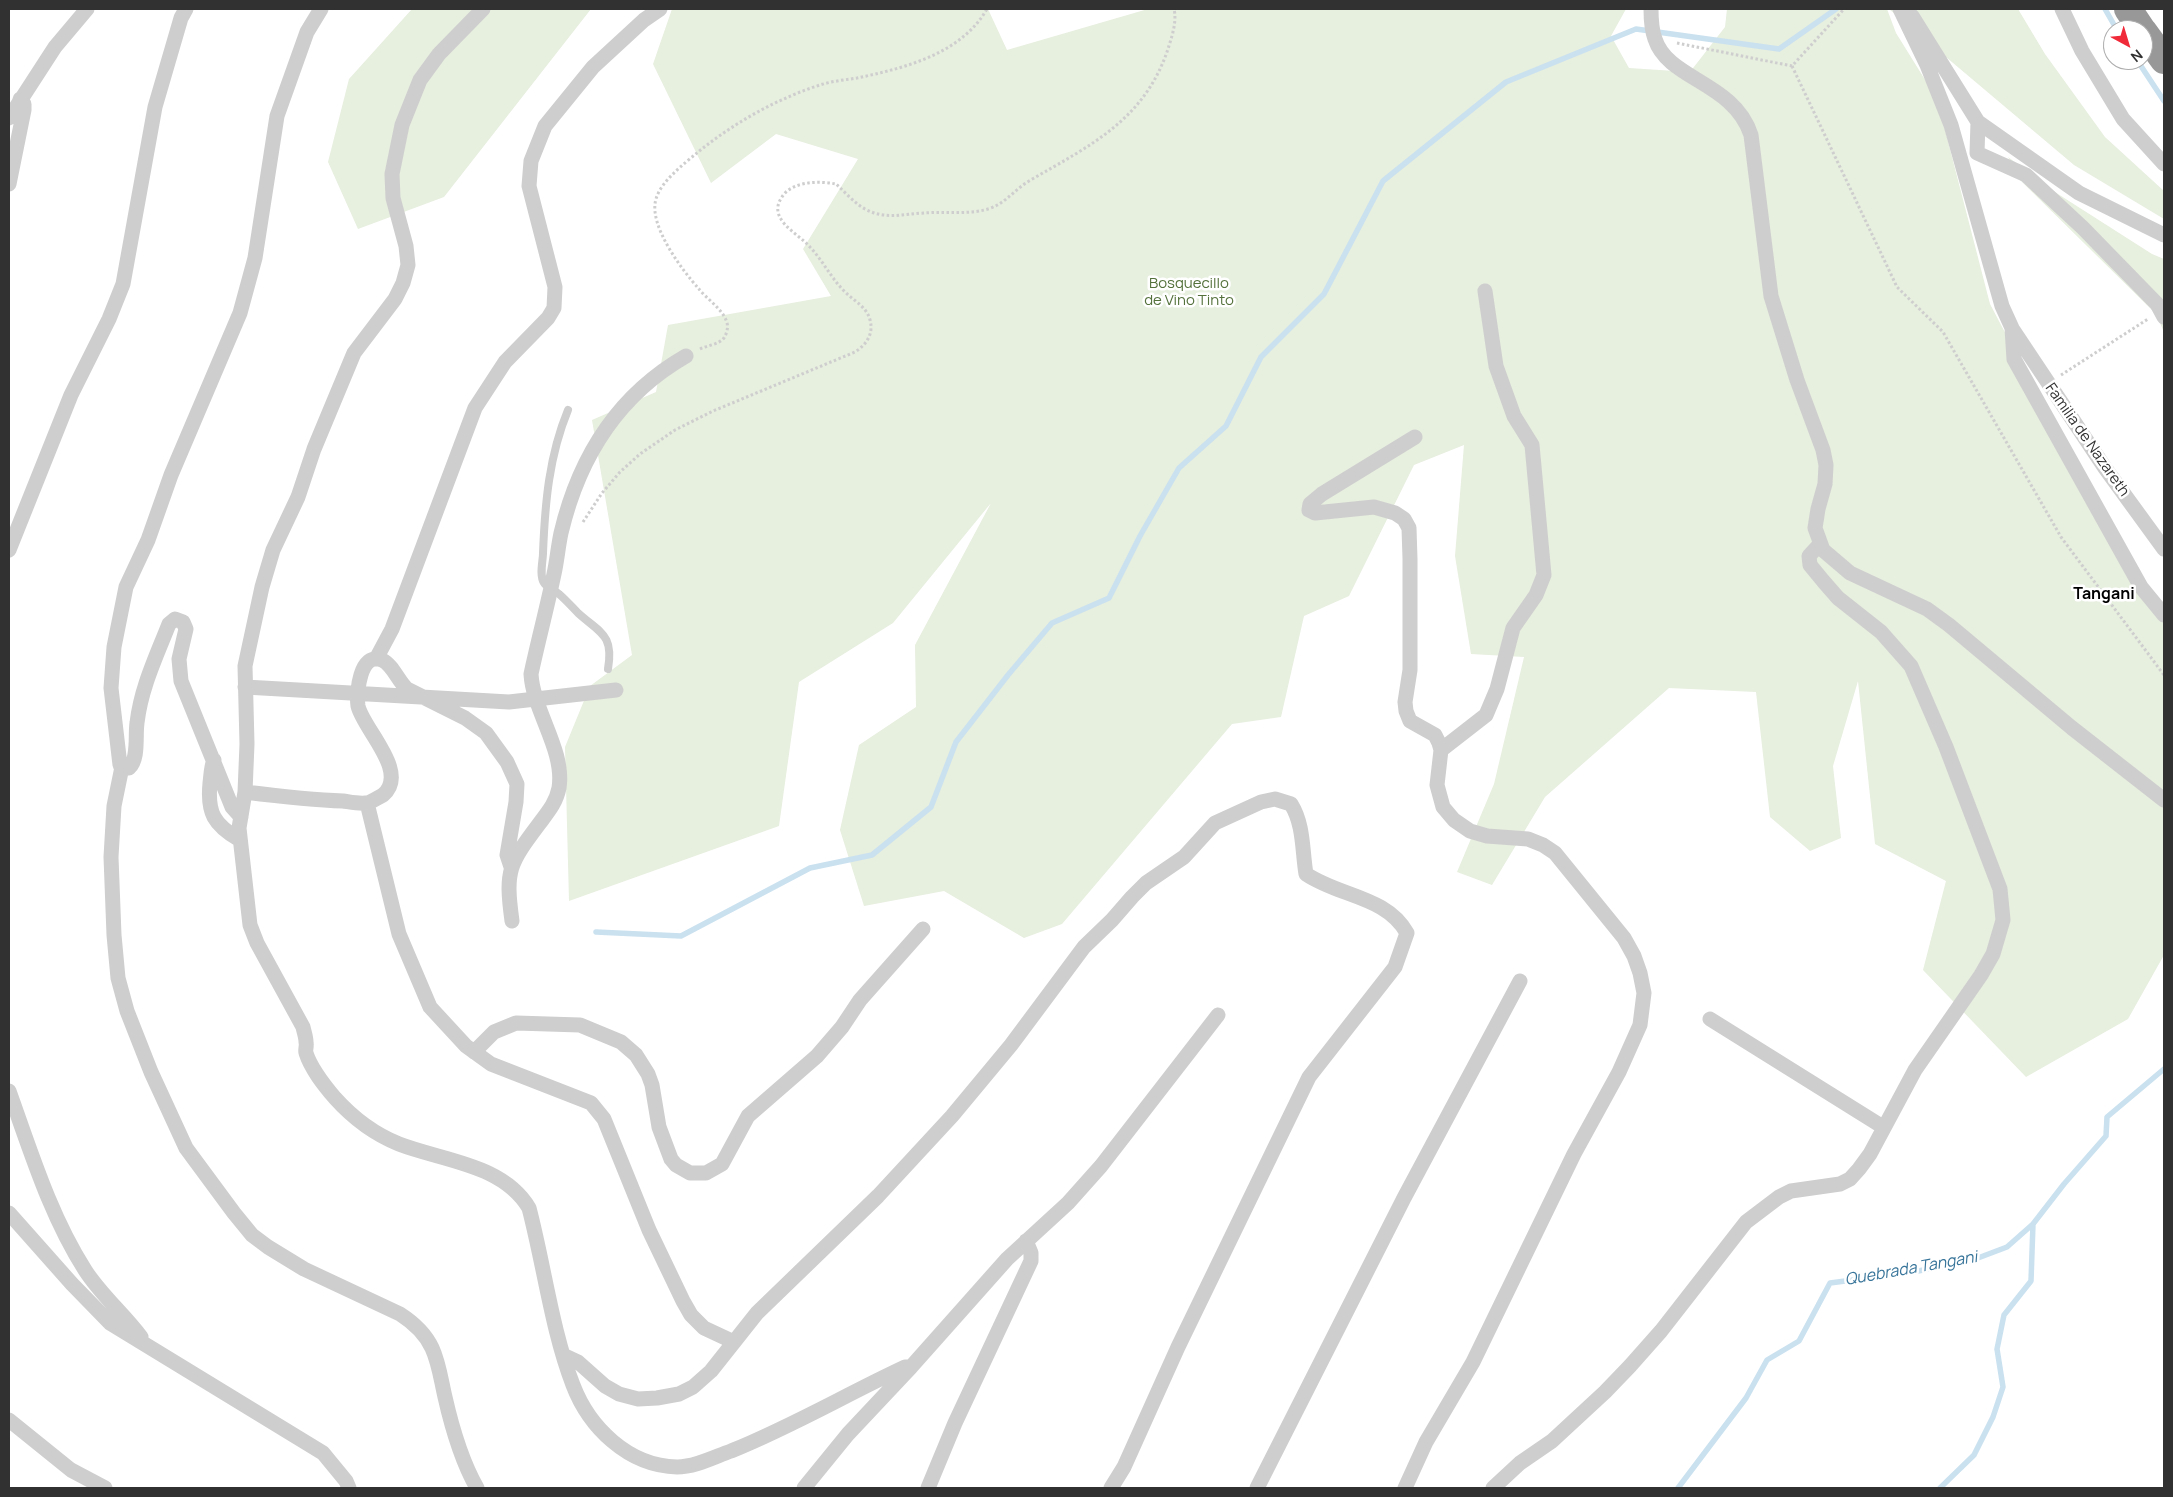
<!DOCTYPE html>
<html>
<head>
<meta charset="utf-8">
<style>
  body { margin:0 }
  #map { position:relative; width:2173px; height:1497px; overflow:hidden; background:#fff; font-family:Manrope,sans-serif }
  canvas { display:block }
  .frame { position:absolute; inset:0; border:10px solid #313131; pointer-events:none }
  .north { position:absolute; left:2103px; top:20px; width:50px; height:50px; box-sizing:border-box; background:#fff; border:1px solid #adadad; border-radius:50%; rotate:141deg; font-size:14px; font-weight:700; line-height:20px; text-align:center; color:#313131 }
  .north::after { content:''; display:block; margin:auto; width:18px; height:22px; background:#f12a39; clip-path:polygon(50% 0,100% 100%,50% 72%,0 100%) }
</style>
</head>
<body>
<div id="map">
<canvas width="2173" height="1497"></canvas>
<div class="frame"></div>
<div class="north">N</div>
</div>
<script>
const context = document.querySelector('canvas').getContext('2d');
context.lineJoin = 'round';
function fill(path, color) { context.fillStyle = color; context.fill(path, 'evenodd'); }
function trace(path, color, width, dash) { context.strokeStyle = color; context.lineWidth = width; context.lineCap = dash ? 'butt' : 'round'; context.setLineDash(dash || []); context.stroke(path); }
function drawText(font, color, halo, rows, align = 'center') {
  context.font = font + ' Manrope,sans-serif'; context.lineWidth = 5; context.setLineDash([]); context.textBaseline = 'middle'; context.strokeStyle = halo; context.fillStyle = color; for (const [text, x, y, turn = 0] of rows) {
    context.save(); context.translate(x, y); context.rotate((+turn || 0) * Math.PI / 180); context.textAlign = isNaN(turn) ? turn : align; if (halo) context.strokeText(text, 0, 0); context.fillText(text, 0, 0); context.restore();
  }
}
fill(new Path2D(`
  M412 9H591L444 197 358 229 328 162 349 79Z
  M672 9H988L1007 50 1148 9H1626L1611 36 1629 68 1690 72 1725 27 1727 9H1887L1896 33 1937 99 1990 304 2129 568 2164 609V955L2128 1019 2026 1077 1923 970 1946 881 1875 844 1858 681 1833 766 1841 838 1810 851 1770 817 1756 692 1669 688 1545 797 1492 885 1457 872 1494 784 1524 657 1471 654 1455 556 1464 445 1414 465 1349 596 1304 616 1281 717 1232 724 1062 924 1024 938 944 891 864 906 840 830 859 745 916 707 915 645 991 503 893 623 799 682 779 826 569 901 565 747 590 686 632 655 592 420 656 392 668 325 831 296 803 249 858 159 776 134 711 183 653 64Z
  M1889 9H2018L2045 54 2105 137 2164 191V219L2074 165Z
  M2008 157 2058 194 2152 254 2164 259V332L2156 314 2020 180Z`), '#e7efdf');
trace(new Path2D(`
  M2105 9 2117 30
  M2137 60 2164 101
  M596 932 681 936 810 868 872 855 931 807 956 742 1008 675 1052 623 1109 598 1140 536 1179 468 1226 426 1261 357 1324 294 1383 181 1506 82 1636 29 1779 49 1836 9
  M1678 1488 1746 1398 1767 1360 1799 1341 1830 1283 1913 1272 1970 1261 2007 1247 2033 1224 2064 1184 2106 1136 2107 1117 2164 1069
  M1940 1488 1974 1455 1993 1417 2003 1387 1997 1349 2004 1315 2031 1281 2033 1224`), '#cae1ef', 5.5);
trace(new Path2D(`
  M1677 43 1792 66 1844 9
  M1792 66 1897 287 1943 332 2061 537 2164 675
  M700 349C708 345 718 345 724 338 727 333 729 326 726 320 721 308 707 299 699 289 682 270 648 225 656 199 661 181 684 164 698 152 734 123 776 99 820 85 832 81 845 80 857 78 905 68 961 54 987 9
  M2061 375 2148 319
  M583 522 602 493 620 472 640 454 675 430 713 411 855 352C866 345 874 334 870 320 867 307 854 301 845 292 831 278 823 261 810 247 797 232 763 218 785 193 797 181 820 181 836 184 845 192 854 203 865 209 885 220 903 214 924 213 945 211 968 215 988 209 1005 204 1014 190 1029 181 1089 146 1144 121 1168 49 1172 36 1177 22 1174 9`), '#cecece', 3, [2.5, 2.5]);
trace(new Path2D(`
  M568 410C549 456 545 503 543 553 543 561 539 575 544 583 547 588 555 590 559 594 566 600 572 607 578 613 600 633 614 634 608 669`), '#cecece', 8);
trace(new Path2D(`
  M483 9 439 54 420 80 402 125 392 174 393 198 406 246 408 265 403 283 395 299 354 353 314 449 298 497 273 550 262 587 245 666 247 744 245 792 239 828 250 925 257 943 303 1027C304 1032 306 1037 306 1042 307 1046 305 1050 306 1053 311 1069 324 1085 335 1098 353 1118 374 1134 399 1144 443 1161 503 1164 529 1208 544 1265 552 1331 573 1385 589 1427 628 1466 677 1467 695 1467 714 1457 731 1451 791 1427 847 1394 905 1367H911
  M1651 9C1651 18 1652 31 1655 39 1668 80 1734 82 1751 135L1771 296 1797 380 1823 450 1826 465 1825 484 1818 509 1815 528 1823 550 1850 573 1927 609 1949 625 2072 728 2164 800
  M1900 9 1927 65 1951 125 2002 306 2012 328 2014 359 2141 587 2164 615
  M2062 9 2082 51 2123 119 2164 164
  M1912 16 1978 122 2079 193 2164 235
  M9 118 55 47 87 9
  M1978 122 1977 153 2026 175 2083 228 2157 304 2164 317
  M9 184 24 110V104L20 99
  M2013 330 2105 468 2164 549
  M9 550 71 395 109 319 123 284 155 107 181 18 186 9
  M376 659 392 629 475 408 505 362 548 318 554 308 555 287 529 186 531 161 545 126 593 67 644 20 660 9
  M245 687 509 702 616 690
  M1441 750 1486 715 1497 689 1513 628 1536 595 1544 575 1532 445 1514 416 1496 366 1485 291
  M214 760C211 767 211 775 210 783 207 813 214 825 240 840
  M122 767 114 806 111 857 114 935 118 978 127 1011 151 1072 186 1148 234 1213 252 1235 268 1247 304 1269 400 1314C414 1323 425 1333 432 1348 439 1363 441 1380 445 1397 452 1428 461 1460 477 1488
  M245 792C277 796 310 800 343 801 350 802 359 804 366 803 370 803 379 797 383 795 410 772 363 729 358 706 356 693 360 651 382 660 393 665 398 681 407 689L465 718 486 733 507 762 517 784 516 802 507 855 511 867
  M367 803 399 934 430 1007 466 1046 491 1064 591 1103 604 1119 649 1230 683 1301 691 1315 704 1328 734 1342
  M241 817 232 807 181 681 179 659 186 629 183 622 175 619 169 624C156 657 141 688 137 723 135 736 139 759 129 768H125L120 765 111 688 114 647 126 587 148 540 171 475 240 313 255 258 277 116 307 32 321 9
  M512 921C505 870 509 864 539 824 548 812 556 803 559 788 565 750 533 711 531 674 538 641 547 608 554 574 557 561 558 547 561 533 579 457 618 395 686 356
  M1710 1019 1883 1127
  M474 1052 494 1032 516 1023 580 1025 621 1042 636 1055 648 1074 652 1085 659 1127 671 1159 676 1165 690 1173H706L722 1164 748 1116 817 1056 842 1027 860 1000 923 929
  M9 1091C31 1152 50 1215 85 1270 101 1295 124 1314 141 1337
  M9 1213 72 1284 110 1323 323 1453 346 1481 349 1488
  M563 1355 578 1362 605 1386 619 1394 638 1399 657 1398 679 1394 693 1387 711 1371 757 1313 878 1196 952 1116 1011 1045 1084 947 1112 920 1132 897 1146 883 1184 857 1215 823 1261 802 1275 799 1291 804C1304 825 1302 850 1306 874 1340 897 1386 896 1407 933L1395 967 1309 1077 1178 1347 1124 1467 1111 1488
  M9 1420 71 1470 105 1488
  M804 1488 848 1434 911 1367 1007 1259 1068 1203 1101 1166 1218 1015
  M928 1488 955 1423 1031 1261V1253L1026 1241
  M1257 1488 1404 1198 1520 981
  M1405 1488 1426 1442 1473 1362 1574 1154 1619 1072 1640 1025 1644 993 1640 973 1634 956 1624 938 1555 853 1543 845 1528 839 1487 836 1470 831 1454 820 1443 807 1437 785 1441 750 1439 743 1435 735 1410 721 1406 711 1405 702 1410 670V559L1409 528 1404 519 1395 513 1374 507 1315 513 1309 510 1310 504 1322 494 1415 437
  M1493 1488 1520 1463 1552 1441 1605 1392 1630 1366 1661 1331 1746 1222 1779 1197 1791 1191 1840 1184 1850 1179 1859 1169 1870 1154 1915 1070 1981 975 1993 954 2003 920 2000 889 1946 747 1911 666 1881 632 1838 598 1824 582 1810 565 1809 556 1820 544`), '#cecece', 15);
trace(new Path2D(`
  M2128 9 2142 30
  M2143 31 2164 60`), '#989898', 28);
drawText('15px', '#54713b', '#fff', [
  ["Bosquecillo",1189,284],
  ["de Vino Tinto",1189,301]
]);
drawText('15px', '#313131', '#fff', [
  ["Familia de Nazareth",2087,440,55]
]);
drawText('bold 16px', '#000', '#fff', [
  ["Tangani",2104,595]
]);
drawText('italic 16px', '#38759a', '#fff', [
  ["Quebrada Tangani",1911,1269,-10]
]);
</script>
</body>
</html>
